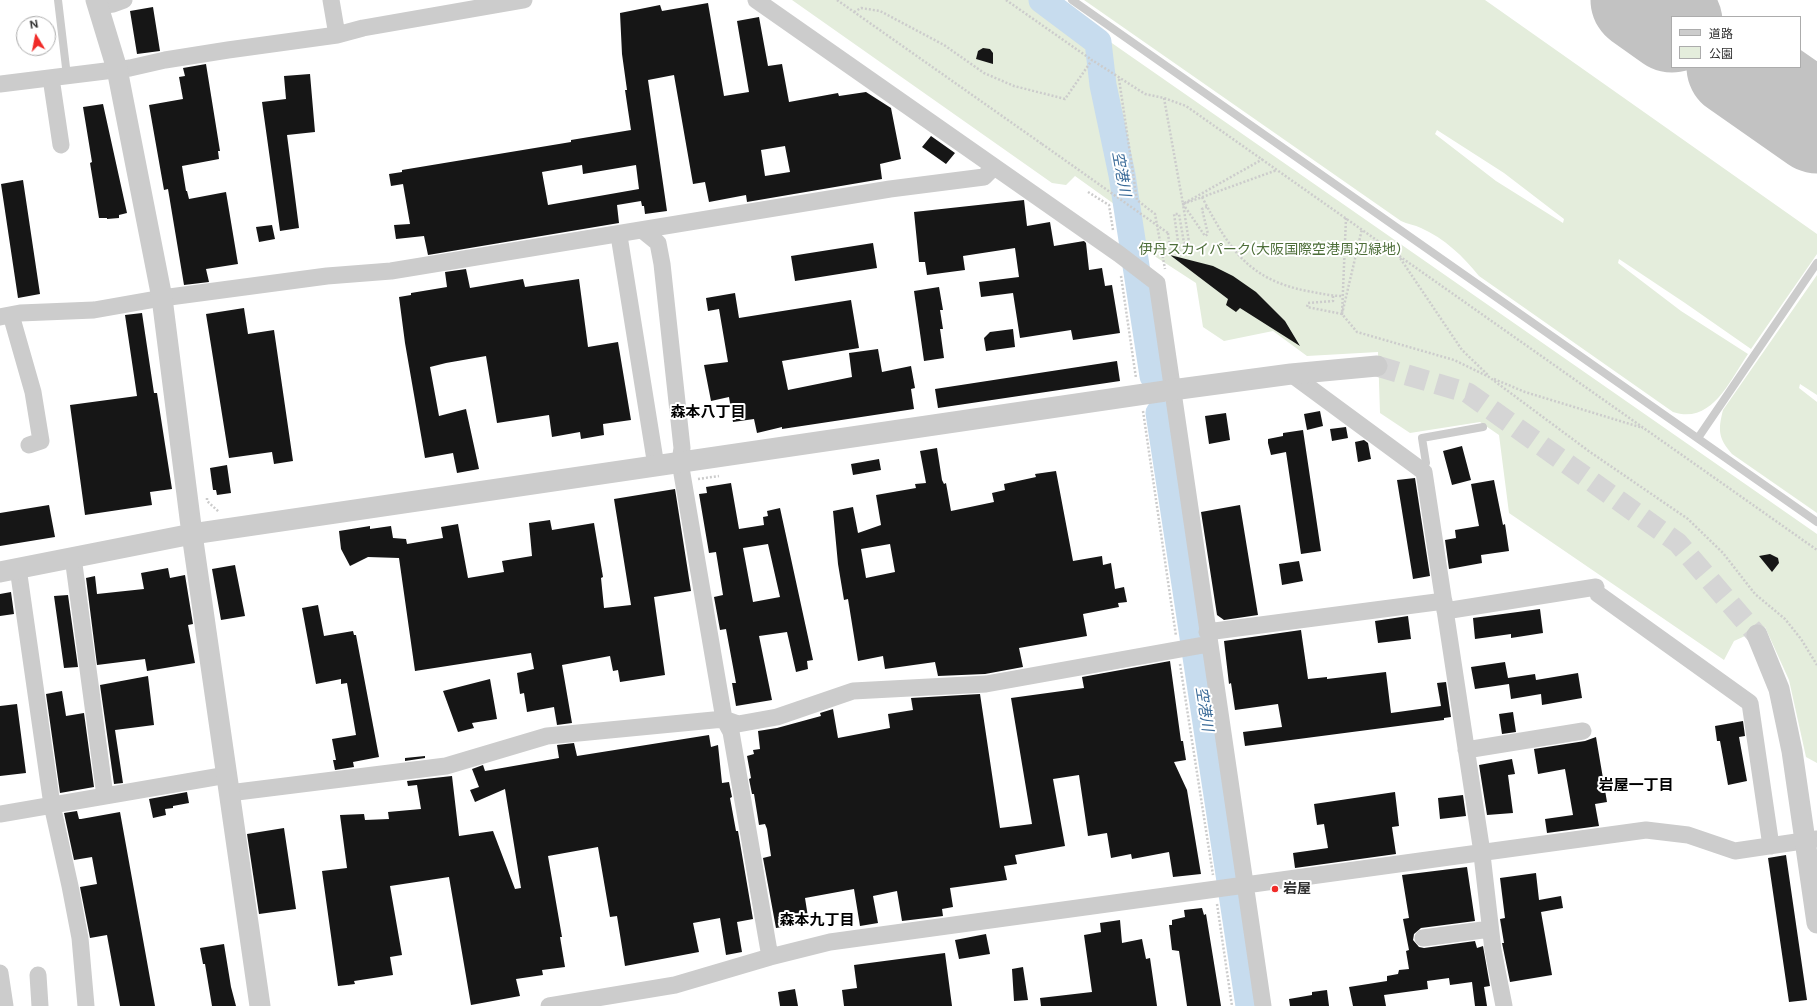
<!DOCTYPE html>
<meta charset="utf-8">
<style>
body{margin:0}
#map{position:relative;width:1817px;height:1006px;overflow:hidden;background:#fff;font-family:Figtree,"Noto Sans JP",sans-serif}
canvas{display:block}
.legend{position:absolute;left:1671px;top:16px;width:130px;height:52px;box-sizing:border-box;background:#fff;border:1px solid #acacac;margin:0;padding:5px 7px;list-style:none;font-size:12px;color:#2f2f2f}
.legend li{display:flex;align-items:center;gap:8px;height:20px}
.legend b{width:20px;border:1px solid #acacac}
.north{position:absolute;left:16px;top:16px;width:40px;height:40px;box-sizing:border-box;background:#fff;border:1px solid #acacac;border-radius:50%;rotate:350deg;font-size:11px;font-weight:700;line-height:16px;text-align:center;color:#2f2f2f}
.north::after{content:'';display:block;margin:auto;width:14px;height:18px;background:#f02b28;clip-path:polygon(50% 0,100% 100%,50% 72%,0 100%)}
</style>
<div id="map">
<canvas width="1817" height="1006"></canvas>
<ul class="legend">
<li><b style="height:5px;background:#ccc"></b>道路</li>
<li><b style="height:11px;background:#e4eddc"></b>公園</li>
</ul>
<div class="north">N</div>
</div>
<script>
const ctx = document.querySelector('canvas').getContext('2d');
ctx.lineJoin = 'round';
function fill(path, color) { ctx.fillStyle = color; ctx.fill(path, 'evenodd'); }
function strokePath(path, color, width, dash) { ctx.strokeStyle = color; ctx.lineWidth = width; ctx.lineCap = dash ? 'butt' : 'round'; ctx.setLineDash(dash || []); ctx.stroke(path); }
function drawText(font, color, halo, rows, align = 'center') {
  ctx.font = font + ' Figtree,"Noto Sans JP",sans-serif'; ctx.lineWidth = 4; ctx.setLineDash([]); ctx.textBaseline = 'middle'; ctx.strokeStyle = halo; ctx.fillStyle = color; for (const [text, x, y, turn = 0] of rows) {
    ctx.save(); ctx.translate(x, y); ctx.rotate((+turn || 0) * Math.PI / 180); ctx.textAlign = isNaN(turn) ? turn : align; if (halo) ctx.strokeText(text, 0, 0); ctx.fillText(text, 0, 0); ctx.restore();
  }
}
const green = new Path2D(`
 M792 0H1050L1817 534V763L1806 757 1789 680 1765 627 1734 641 1724 660 1509 513 1499 435 1480 422 1410 433 1380 413 1378 352 1307 356 1273 331 1224 341 1203 327 1196 283 1142 248 1120 231 1114 204 1075 176 1066 185 1052 183Z
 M1084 0H1485L1817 234V254L1751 349 1685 303 1619 259 1618 263 1681 311 1748 354C1730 380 1712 425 1673 412L1479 276C1464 257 1444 238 1421 228 1415 225 1407 224 1401 221ZM1437 130 1504 173 1564 219 1563 223 1496 181 1435 134Z
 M1817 275V395L1800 384 1799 388 1817 402V513L1732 454C1718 438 1718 430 1723 410Z`);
const river = new Path2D(`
 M1042 0 1098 42 1103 85 1122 175 1153 376
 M1159 413 1249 1006`);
const runway = new Path2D(`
 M1641 0 1672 22
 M1737 67 1817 123`);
const building = new Path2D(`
 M708 3 724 96 749 92 737 21 759 17 768 66 782 64 789 102 838 93 839 96 866 92 891 108 901 159 880 164 882 179 747 202 746 195 709 202 705 182 693 184 674 75 648 80 667 211 645 214 644 206H642L641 201 617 205 619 223 428 255 424 236 396 239 394 225 410 224 403 184 391 186 389 174 402 172V170L571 142V140L631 130 625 90H627L622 54 620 13 660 5 662 11ZM785 146 790 172 765 176 761 150ZM582 165 583 174 636 165 639 189 548 205 542 172Z
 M153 7 160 51 137 54 130 11Z
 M983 48 990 49 993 53V64L976 59 978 51Z
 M206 64 220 151H218L219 159 182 166 186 191H187L189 199 226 192 238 264 206 269 209 282 184 285 168 189 164 190 149 105 183 99 179 77 185 76 183 68Z
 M310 74 315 132 287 135 299 228 280 231 262 102 286 99 284 76Z
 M103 104 127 213 119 215V218L107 219V218H99L90 163 92 162 83 107Z
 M931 136 955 153 946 164 922 147Z
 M23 180 40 294 18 298 1 184Z
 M1024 200 1027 226 1050 222 1054 246 1084 241 1086 243 1089 270 1102 268 1105 286 1112 285 1120 333 1073 340 1071 330 1020 338 1013 293 981 297 979 282 1019 277 1015 248 963 256 965 270 927 275 925 262H919L914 212Z
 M272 225 275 239 259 242 256 227Z
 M873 243 877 268 795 281 791 256Z
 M1170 255 1213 266 1233 276 1256 292 1285 321 1300 346 1240 308 1236 312 1226 305 1228 299Z
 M466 269 470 288 523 279 525 287 579 279 588 347 618 342 631 420 603 424 604 435 581 439 580 432 552 437 549 415 497 423 486 356 446 363 430 367 439 416 466 409 479 469 457 473 453 453 425 458 405 343 399 297 411 295V293L447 287 445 272Z
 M939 287 943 310H940L943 329H940L944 358 924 361 914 291Z
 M735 293 739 318 851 300 859 348 782 361 788 390 852 377 849 353 878 349 882 372 911 366 915 388 911 389 914 409 782 429V427L757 433 754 419 733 422 729 397 711 401 704 365 728 362 719 309 708 311 706 298Z
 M244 308 248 334 274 330 293 461 274 464 272 452 229 458 206 314Z
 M142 313 154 393H157L172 489 150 492 152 505 85 515 70 405 137 396 125 315Z
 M1013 329 1015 347 986 351 984 338 990 332Z
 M1117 361 1120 381 938 408 935 389Z
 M1320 411 1323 426 1307 430 1304 414Z
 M1226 413 1230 440 1209 444 1205 416Z
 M1346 427 1348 438 1332 441 1330 429Z
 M1303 430 1321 551 1301 554 1286 452 1271 455 1268 443V439L1283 436V433Z
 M1364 440 1368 443 1371 459 1358 462 1355 442Z
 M1462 446 1471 480 1452 485 1443 451Z
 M937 448 942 480 944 484 946 483 951 511 994 502 992 493 1005 490 1004 484 1036 477 1035 474 1056 471 1073 561 1102 556 1103 565 1111 563 1115 589 1124 587 1127 602 1118 603 1119 607 1083 614 1087 636 1019 648 1023 667 985 674 938 676 935 662 885 669 883 656 858 661 848 599 844 600 838 564 833 511 853 507 858 533 881 525 876 495 916 488 915 484 926 483 920 451ZM890 544 895 572 866 578 861 549Z
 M879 459 881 470 853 475 851 464Z
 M227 465 231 493 217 495 216 490H213L210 468Z
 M1415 478 1430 576 1413 579 1397 480Z
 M1494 480 1503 525 1505 524 1509 551 1481 555 1482 563 1449 569 1445 540 1456 538 1455 530 1479 526 1471 484Z
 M731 483 739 529 764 525 763 517 768 516 767 511 780 508 813 660 807 661 808 669 796 672 787 632 759 636 772 700 736 706 732 683H736L726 629 720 630 714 597 723 595 716 552 709 553 699 494 707 493 706 487ZM768 544 780 597 753 602 743 548Z
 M675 489 691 591 654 597 665 675 620 682 618 670 613 671 610 656 562 665 572 723 557 725 554 707 527 712 524 693 520 694 517 673 534 669 531 653 415 671 399 558 368 557 350 566 341 549 339 531 370 526V529L391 526 393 538 406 539 407 544 443 538 441 527 458 524 468 578 504 572 502 561 532 556 529 523 550 520 552 530 594 523 603 577 601 578 604 608 631 605 614 499Z
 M49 505 55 537 0 546V513Z
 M1240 505 1258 615 1224 620 1217 615 1201 512Z
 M1770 554 1778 558 1779 563 1772 572 1759 556Z
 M1299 561 1303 581 1282 585 1279 564Z
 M235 565 245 616 221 620 212 569Z
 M168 568 170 578 185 575 193 624 188 625 195 663 147 671 145 659 97 665 86 578 95 576 97 594 144 589 141 573Z
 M11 592 14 614 0 616V594Z
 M68 595 78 667 64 668 54 596Z
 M318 605 324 636 353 631 354 635H356L379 757 353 762 354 767 335 770 333 760H336L332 739 356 735 347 683 341 684V679L316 684 302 608Z
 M1540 609 1543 633 1511 638V634L1475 639 1473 618Z
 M1408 616 1411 639 1378 643 1375 621Z
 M1301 630 1308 679 1327 677V679L1386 672 1391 713 1441 706 1437 683 1446 682 1451 717 1444 718V720L1245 746 1243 732 1282 727 1278 704 1235 710 1231 683 1229 684 1224 641Z
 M1170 661 1181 741H1183L1186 760 1174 762 1187 790 1201 874 1173 877 1169 852 1132 859 1131 854 1111 858 1107 833 1088 836 1079 775 1053 779 1065 846 1015 855 1017 864 1004 866 1007 880 950 888 953 907 942 909 943 916 902 921 897 891 873 896 878 923 860 926 854 889 805 898 808 917 800 918 801 924 776 928 763 858 771 856 767 829 765 824 759 825 754 794H752L749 779 751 778 747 756 754 754 753 750 760 749 758 731 777 728 821 716 820 713 833 709 838 738 890 728 888 714 913 710 911 698 980 694 1000 828 1032 824 1011 698 1084 688 1082 677Z
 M1505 662 1508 678 1535 674 1536 680 1578 673 1582 698 1542 705 1541 694 1511 699 1509 684 1475 689 1471 667Z
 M148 676 154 725 115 730 123 783 114 784 100 685Z
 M490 679 497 719 472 723 474 728 458 732 443 691Z
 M62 691 66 716 84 713 94 787 60 793 46 694Z
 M17 704 26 773 0 776V706Z
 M1513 712 1516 732 1502 734 1499 714Z
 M1743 721 1745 736 1739 737 1747 781 1728 785 1720 741H1717L1715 726Z
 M709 735 711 747 718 745 722 783 729 782 732 797 730 798 736 831H738L753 919 737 922 742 952 726 955 720 918 693 923 699 952 625 966 617 916 610 917 598 847 548 856 562 937H560L565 967 542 970 543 975 516 979 520 996 471 1005 449 877 390 886 402 955 390 957 393 975 354 981 355 984 338 986 322 871 347 868 340 815 364 814 365 820 389 819 388 812 421 809 417 785 408 786 407 781 452 776 459 836 493 831 515 889 521 888 505 789 475 802 470 790 479 787 472 769 483 765 485 771 559 758 557 745 574 743 577 756Z
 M1596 737 1607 802 1595 804 1599 826 1547 833 1545 819 1573 815 1565 769 1538 774 1534 749 1585 741Z
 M425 756V758L405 761V758Z
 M1512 759 1515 774 1508 775 1513 813 1487 815 1479 765Z
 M187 792 189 803 173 806V808L165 809 166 815 153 818 149 799Z
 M1395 792 1399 826 1392 827 1396 854 1295 868 1293 853 1328 848 1324 824 1317 825 1314 804Z
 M1463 795 1466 816 1440 819 1438 798Z
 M77 811 79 819H81L120 812 155 1006H120L107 935 90 938 80 887 97 884 92 857 74 860 64 813Z
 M284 828 296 909 259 914 247 834Z
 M1786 855 1807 1000 1789 1002 1768 858Z
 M1467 867 1475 921 1421 928 1414 934 1413 940 1419 947 1424 948 1475 941 1477 948 1483 946 1490 986 1484 987 1487 1006H1475L1472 982 1450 985 1449 978 1427 981 1428 989 1384 995 1386 1006H1353L1349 987 1387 981V976L1398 974 1399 970 1409 969 1406 951 1409 950 1403 919 1409 918 1402 875Z
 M1536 873 1539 900 1561 896 1563 908 1541 912 1552 975 1510 982 1502 943H1504L1500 919 1505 918 1500 878Z
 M1202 908 1204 915 1206 914 1221 1006H1187L1179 951 1172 950 1169 925H1172V920L1185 917 1184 910Z
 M1120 920 1122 943 1142 939 1146 959 1150 958 1157 1006H1041L1040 998 1092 992 1084 935 1101 932 1100 923Z
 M986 934 990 954 959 959 955 940Z
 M224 944 231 987 236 1006H212L205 964H203L200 948Z
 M945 953 952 1006H844L842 990 857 988 854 965Z
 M1023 967 1028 1000 1014 1001 1012 969Z
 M795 989 798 1006H780L778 992Z
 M1327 990 1329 1006H1290L1289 999 1312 995V992Z`);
const tertiaryTunnel = new Path2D(`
 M1377 366 1468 393 1678 543 1757 635`);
const path = new Path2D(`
 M837 0 1042 144
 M1006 0 1092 60
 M854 12 861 8 880 11 944 45 984 73 1014 86 1065 99 1092 60 1145 94 1164 98 1186 106 1817 550
 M1119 79 1137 200 1155 214 1165 269
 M1164 98 1183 204
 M1263 159 1183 204 1277 170
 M1088 192 1109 205 1113 230
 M1202 197C1229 248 1247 279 1307 291 1319 293 1330 296 1343 296
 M1346 218 1342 314 1362 229
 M1168 233 1170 251 1180 255 1174 214H1179L1184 243 1189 242 1183 204 1205 236 1208 234 1202 209 1207 207
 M1398 255 1462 350 1488 375
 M1121 276 1136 378
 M1333 296V301L1308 303 1307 307 1342 314 1357 332 1454 360 1489 377 1590 452 1688 519 1723 553 1755 594 1785 619 1801 639 1817 665
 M1494 379 1525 392 1643 428
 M1143 411 1176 636
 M698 479 719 476
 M207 498V501L219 512
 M1180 664 1213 875
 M1217 904 1232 1006`);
const service = new Path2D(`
 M58 0 67 76
 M1072 0 1817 522
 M1698 438 1817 263
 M1421 470 1426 463 1422 438 1483 427`);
const minor = new Path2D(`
 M331 0 337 35
 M756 0 1119 254 1157 283 1263 1006
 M98 6 113 4 124 0
 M51 78 61 145
 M0 84 130 68 165 60 228 50 337 35 363 28 524 0
 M642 230 658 243 662 264 682 448 680 462 724 719 731 732 770 957
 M620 242 656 466
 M11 315 33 392 41 441 29 445
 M0 317 20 313 94 310 162 298 327 276 391 271 890 189 984 177 994 167
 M1291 374 1424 472 1481 846 1493 950 1504 1006
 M73 557 105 796
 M18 568 52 805 70 886 80 938 86 1006
 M1598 594 1750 703 1771 846
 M1445 611 1596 587
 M1207 632 1444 601
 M1466 750 1583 731
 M229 793 446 766 547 736 724 719 738 724 777 717 853 691 986 684 1209 644
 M0 814 227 775
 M1423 938 1490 929
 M0 973 5 1006
 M38 975 40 1006
 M549 1006 675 985 770 957 830 942 1646 830 1688 835 1735 851 1817 839`);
const tertiary = new Path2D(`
 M96 0 117 69 162 298 192 534 260 1006
 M0 572 192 534 1172 390 1291 374 1377 366
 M1757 635 1779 689 1792 751 1817 923`);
const pathBridge = new Path2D(`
 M1042 144 1168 233`);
const markers = [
 [1275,889,4,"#f02b28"]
];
const parkNames = [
 ["伊丹スカイパーク(大阪国際空港周辺緑地)",1270,250]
];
const poiNames = [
 ["岩屋",1283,889]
];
const waterNames = [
 ["空港川",1121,174,80],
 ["空港川",1204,709,81]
];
const neighbourhoodNames = [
 ["森本八丁目",708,413],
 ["岩屋一丁目",1636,786],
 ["森本九丁目",817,921]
];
fill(green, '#e4eddc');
strokePath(river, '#c7dcee', 27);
strokePath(runway, '#c2c2c2', 101);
fill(building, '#161616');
strokePath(tertiaryTunnel, '#d5d5d5', 21, [21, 10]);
strokePath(path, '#ccc', 2.5, [2, 2]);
strokePath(service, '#ccc', 8);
strokePath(minor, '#ccc', 17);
strokePath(tertiary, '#ccc', 21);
strokePath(pathBridge, '#ccc', 2.5, [2, 2]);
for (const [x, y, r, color] of markers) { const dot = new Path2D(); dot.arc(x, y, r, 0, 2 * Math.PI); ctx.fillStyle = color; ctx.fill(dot); strokePath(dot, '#fff', 1.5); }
drawText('14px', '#4d6e39', '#fff', parkNames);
drawText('bold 14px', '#2f2f2f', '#fff', poiNames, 'left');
drawText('italic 15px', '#386997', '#fff', waterNames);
drawText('bold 15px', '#000', '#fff', neighbourhoodNames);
</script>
